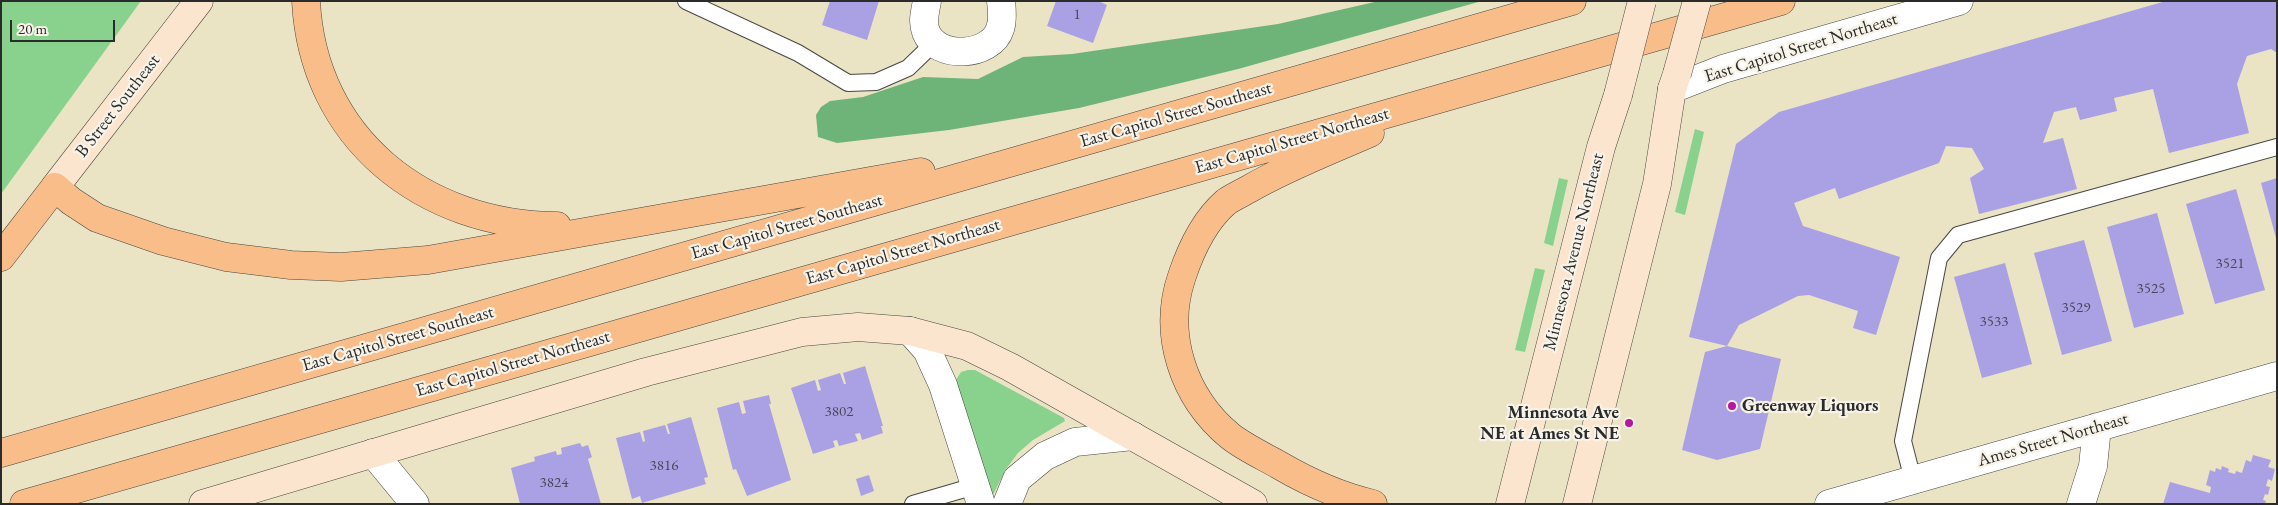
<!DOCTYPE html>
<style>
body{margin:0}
#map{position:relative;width:2278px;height:505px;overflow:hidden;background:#eae3c4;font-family:"EB Garamond",serif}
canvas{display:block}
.frame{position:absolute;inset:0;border:2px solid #2b2b2b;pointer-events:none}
.scale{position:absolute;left:10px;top:20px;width:105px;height:22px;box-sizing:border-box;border:2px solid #2b2b2b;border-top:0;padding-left:6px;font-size:15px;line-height:18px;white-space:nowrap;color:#2b2b2b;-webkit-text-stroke:4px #f7f3e8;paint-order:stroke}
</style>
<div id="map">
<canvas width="2278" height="505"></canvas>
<div class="frame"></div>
<div class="scale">20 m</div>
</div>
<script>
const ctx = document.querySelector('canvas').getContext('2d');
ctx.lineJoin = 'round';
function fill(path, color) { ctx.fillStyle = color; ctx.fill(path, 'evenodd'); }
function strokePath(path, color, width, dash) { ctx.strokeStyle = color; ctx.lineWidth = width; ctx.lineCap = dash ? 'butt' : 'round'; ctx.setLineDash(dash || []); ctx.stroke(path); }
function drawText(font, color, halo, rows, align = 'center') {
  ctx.font = font + ' "EB Garamond",serif'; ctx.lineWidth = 4.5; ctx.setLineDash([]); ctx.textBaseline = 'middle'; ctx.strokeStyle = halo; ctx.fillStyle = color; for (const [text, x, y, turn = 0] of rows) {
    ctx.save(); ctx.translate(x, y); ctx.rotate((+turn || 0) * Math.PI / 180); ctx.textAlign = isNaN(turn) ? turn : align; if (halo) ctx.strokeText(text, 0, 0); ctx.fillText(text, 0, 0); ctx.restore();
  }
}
const green = new Path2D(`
 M1 1H141L1 194Z
 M1695 129 1704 132 1685 215 1675 212Z
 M1559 178 1568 180 1553 246 1544 243Z
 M1535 268 1545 270 1525 352 1515 350Z
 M968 370H975L1064 418 1065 421 1033 440 1018 453 1006 469 991 499 956 380 961 372Z`);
const forest = new Path2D(`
 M1379 1H1482L1238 69 1079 108 949 130 837 143 818 137 816 115 821 107 830 101 863 97 923 77 978 79 1023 57 1072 54 1278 24Z`);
const building = new Path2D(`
 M830 1H879L867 40 822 25Z
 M1056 1H1098L1107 5 1093 43 1047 26Z
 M2166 1H2277V53L2271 49 2247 56 2237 84 2249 133 2169 153 2153 89 2114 98 2117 111 2080 120 2076 107 2054 112 2043 143 2063 138 2077 189 1979 214 1970 178 1984 169 1972 148 1946 146 1939 163 1839 199 1835 188 1794 203 1803 226 1900 257 1876 335 1853 328 1858 311 1809 295 1798 296 1739 325 1727 346 1689 337 1736 144 1779 112Z
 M2277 178V238H2276L2261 183Z
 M2236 189 2265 290 2215 304 2186 204Z
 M2157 213 2184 314 2134 328 2107 227Z
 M2084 240 2112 341 2062 355 2034 253Z
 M2005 263 2032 364 1982 378 1954 277Z
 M1727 346 1781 359 1760 449 1717 460 1682 450 1705 352Z
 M865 366 883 426H881L883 433 862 440 860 433 855 434 858 441 839 446 837 440 833 441 835 447 813 454 791 388 815 380 818 391 821 390 818 380 840 373 844 384H846L843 373Z
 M769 395 771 404H769L791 480 747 496 736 469 733 470 717 408 739 402 742 414 746 413 743 401Z
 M691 417 708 477 704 478 706 484 642 503 640 496 632 499 616 438 640 432 643 442 645 441 643 431 665 425 668 434H670L667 424Z
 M580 443 582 447 588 445 592 457 588 459 601 504H520L511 468 535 461 534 457 556 451 557 455 562 454 561 448Z
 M2253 455 2271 460 2268 467 2275 469 2272 481 2268 479 2266 486 2270 487 2268 495 2265 494 2263 500 2266 501 2265 504H2163L2170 482 2210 493 2211 487 2206 485 2210 470 2215 472 2216 468 2221 470 2222 466 2229 469 2228 472 2235 474 2236 471 2242 473 2246 460 2251 462Z
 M869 475 874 491 861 496 856 479Z`);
const lane = new Path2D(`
 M686 1 798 53 848 83 876 82 908 68 934 43
 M1913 480 1903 441 1939 258 1958 235 2277 147
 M913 504 975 486`);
const street = new Path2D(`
 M927 1C925 12 922 22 926 32 937 60 991 57 1000 29 1003 21 1002 10 1001 1
 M1672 89 1723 69 1959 1
 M910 331 927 350 943 385 981 504
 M373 453 415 504
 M1007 504 1017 479 1045 456 1075 442 1133 436
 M1829 504 2277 376
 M2081 504 2093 466 2097 427`);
const secondary = new Path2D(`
 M55 187 199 1
 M203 504 646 372 802 332 858 327 910 331 967 346 1010 367 1253 504
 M1510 504 1601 147 1618 95
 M1577 504 1657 184 1672 89 1677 74`);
const primary = new Path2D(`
 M306 1C313 139 424 225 557 226
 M1370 133C1329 151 1287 167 1249 189 1242 193 1233 197 1226 202 1204 221 1191 249 1182 276 1162 334 1183 397 1230 436 1244 447 1263 456 1279 465 1308 482 1339 496 1373 504
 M1 257 55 187 71 201 97 218 163 241 226 257 291 265 341 267 428 260 921 172
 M1 453 1572 1
 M24 504 1781 1`);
const secondaryBridge = new Path2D(`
 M1677 74 1697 1
 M1618 95 1642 1`);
const markers = [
 [1732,406,5,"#b5179e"],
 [1629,423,5,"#b5179e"]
];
const numberNames = [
 ["1",1077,15],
 ["3521",2230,264],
 ["3525",2151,289],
 ["3529",2076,308],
 ["3533",1994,322],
 ["3802",839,412],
 ["3816",664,466],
 ["3824",554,483]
];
const streetNames = [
 ["East Capitol Street Northeast",1801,48,-17],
 ["B Street Southeast",118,106,-52],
 ["East Capitol Street Southeast",1176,115,-16],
 ["East Capitol Street Northeast",1292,141,-16],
 ["East Capitol Street Southeast",787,227,-16],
 ["East Capitol Street Northeast",903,252,-16],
 ["Minnesota Avenue Northeast",1574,252,-76],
 ["East Capitol Street Southeast",398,339,-16],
 ["East Capitol Street Northeast",513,364,-16],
 ["Ames Street Northeast",2053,440,-16]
];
const poiNames = [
 ["Greenway Liquors",1742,406],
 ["Minnesota Ave",1619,413,"right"],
 ["NE at Ames St NE",1619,434,"right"]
];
fill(green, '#89d28e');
fill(forest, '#6eb479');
fill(building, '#aaa1e4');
strokePath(lane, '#484742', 18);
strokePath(street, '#484742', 29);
strokePath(secondary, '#484742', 29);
strokePath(primary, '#484742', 29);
strokePath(lane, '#fff', 16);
strokePath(street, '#fff', 28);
strokePath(secondary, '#fce5cf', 28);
strokePath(primary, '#f8bd88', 28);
strokePath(secondaryBridge, '#484742', 29, []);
strokePath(secondaryBridge, '#fce5cf', 28);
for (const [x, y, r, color] of markers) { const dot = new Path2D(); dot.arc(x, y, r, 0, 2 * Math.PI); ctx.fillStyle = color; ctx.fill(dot); strokePath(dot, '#f7f3e8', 2); }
drawText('15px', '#4b4859', null, numberNames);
drawText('18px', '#2b2b2b', '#f7f3e8', streetNames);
drawText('bold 18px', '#2b2b2b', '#f7f3e8', poiNames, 'left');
</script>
